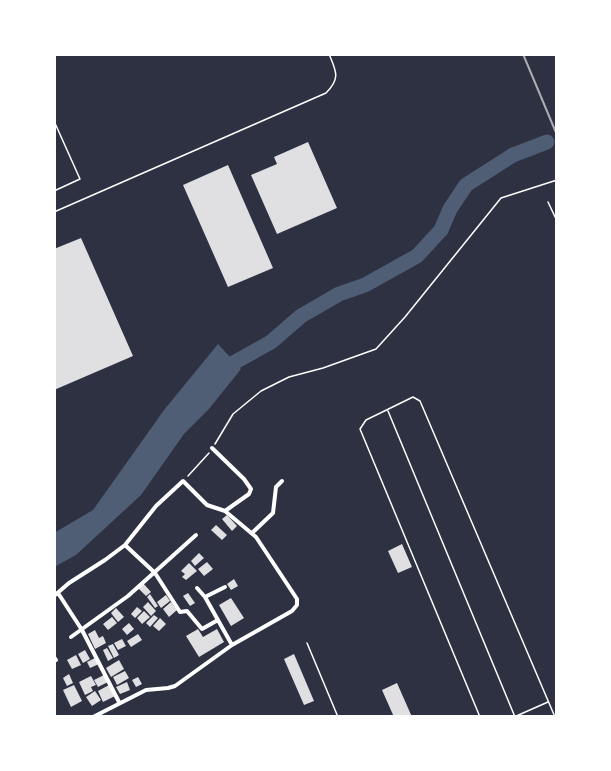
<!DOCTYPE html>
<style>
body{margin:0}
#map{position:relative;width:611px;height:771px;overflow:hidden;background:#2d3142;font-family:Figtree,sans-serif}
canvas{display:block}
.frame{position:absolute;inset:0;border:56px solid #fff;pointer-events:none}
</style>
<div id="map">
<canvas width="611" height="771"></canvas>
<div class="frame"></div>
</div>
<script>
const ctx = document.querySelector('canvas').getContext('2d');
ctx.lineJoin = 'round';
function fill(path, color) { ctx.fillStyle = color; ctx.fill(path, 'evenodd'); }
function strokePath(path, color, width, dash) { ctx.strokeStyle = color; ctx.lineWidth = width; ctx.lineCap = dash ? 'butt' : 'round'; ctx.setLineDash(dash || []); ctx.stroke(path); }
const water = new Path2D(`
 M218 344 241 369 209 409 184 434 141 495 76 555 54 567V533L93 510 164 410Z`);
const river = new Path2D(`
 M219 371 271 342 301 316 339 294 365 285 417 256 441 230 450 209 466 185 513 155 547 142`);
const building = new Path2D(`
 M308 142 337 208 277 234 251 175 277 164 274 157Z
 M228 165 273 268 228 287 183 185Z
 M81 238 133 356 54 390V249Z
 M227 515 237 526 232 531 222 519Z
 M216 525 227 535 222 540 211 530Z
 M402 544 412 567 398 573 388 551Z
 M199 553 204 558 195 566 191 561Z
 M207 562 213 569 204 576 198 569Z
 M189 563 197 571 186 580 182 577 185 574 181 571Z
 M234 579 238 586 231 590 227 584Z
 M143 583 151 592 146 596 138 588Z
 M188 593 195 603 190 606 183 596Z
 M150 594 158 606 155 608 147 597Z
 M166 595 170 601 161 608 157 602Z
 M231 598 244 618 231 626 219 605Z
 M148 602 156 611 151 616 143 607Z
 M171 602 177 610 169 617 163 609Z
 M137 607 142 611 135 618 131 614Z
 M116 608 124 617 118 622 111 613Z
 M144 611 150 617 142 624 137 618Z
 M154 615 158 618 150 627 146 623Z
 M112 617 117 623 108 630 103 624Z
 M160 618 166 624 159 631 153 626Z
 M129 623 134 629 127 635 122 629Z
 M198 629 203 637 217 629 224 642 199 657 186 636Z
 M95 630 99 638 103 636 106 643 95 649 88 634Z
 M138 634 142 640 131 647 127 641Z
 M122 639 126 646 118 650 114 643Z
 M113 644 119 655 114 658 108 646Z
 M107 648 113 658 108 661 103 650Z
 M85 650 90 659 83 663 78 654Z
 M294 654 314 701 304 705 284 659Z
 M76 655 81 665 72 669 67 660Z
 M95 658 99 664 90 668 87 662Z
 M119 660 124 669 111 677 106 668Z
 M125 671 129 678 117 685 113 677Z
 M69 674 73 683 67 686 63 678Z
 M104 675 108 682 98 687 94 680Z
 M91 676 96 685 91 687 93 691 85 695 79 682Z
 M138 677 142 684 136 687 132 680Z
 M127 682 130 690 120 694 116 687Z
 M397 683 412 717H394L382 690Z
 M74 685 82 701 71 707 63 690Z
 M109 685 115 696 103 702 98 691Z
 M95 691 101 700 92 706 86 697Z`);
const path = new Path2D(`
 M215 444 233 414 261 391 289 377 323 368 376 349 405 317 501 198 557 180
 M188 476 209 453`);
const service = new Path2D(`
 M54 121 80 179 54 191
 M548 202 557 221
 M54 212 326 93C341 78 336 71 329 54
 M388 411 515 717
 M307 643 338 717
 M480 717 360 429 366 420 413 397 420 401 555 717
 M514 717 548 702`);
const minor = new Path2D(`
 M212 448 244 479 251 489 249 494 225 511
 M252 533 273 513 276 487 282 481
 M125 545 155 573 180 612 187 611 202 629 218 620
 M197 588 205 597 232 645
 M58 593 82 630 119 702
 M54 596 69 583 105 560 125 545 156 506 183 481 207 505 225 511 256 537 297 599V605L292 611 232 645 175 686 168 688 146 690 93 717
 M205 597 225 587
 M71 637 128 596 196 535
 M54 657 56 660`);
const rail = new Path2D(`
 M523 54 557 135`);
fill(water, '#4f5d75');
strokePath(river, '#4f5d75', 15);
fill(building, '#e0e0e3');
strokePath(path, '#fff', 1.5);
strokePath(service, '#fff', 1.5);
strokePath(minor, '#fff', 4);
strokePath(rail, '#abadb3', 2);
</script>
